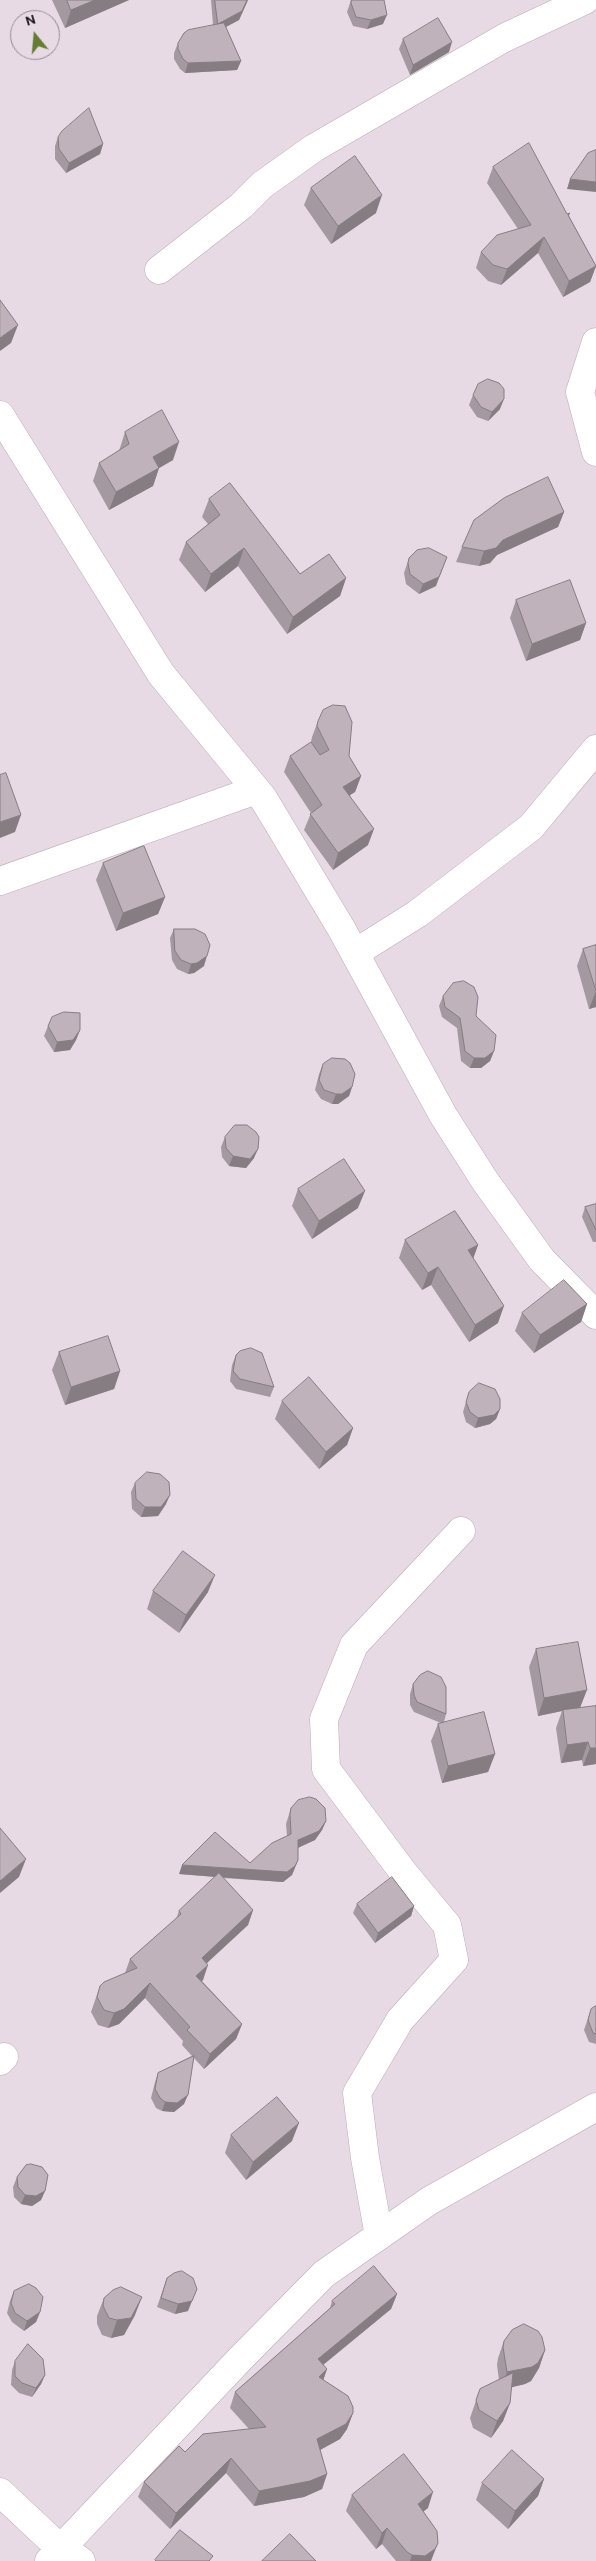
<!DOCTYPE html>
<style>
body{margin:0}
#map{position:relative;width:596px;height:2561px;overflow:hidden;background:#e8dae4;font-family:Overpass,sans-serif}
canvas{display:block}
.north{position:absolute;left:10px;top:10px;width:50px;height:50px;box-sizing:border-box;background:#e8dae4;border:1px solid #958b92;border-radius:50%;rotate:343deg;font-size:14px;font-weight:700;line-height:20px;text-align:center;color:#191518}
.north::after{content:'';display:block;margin:auto;width:18px;height:22px;background:#637e32;clip-path:polygon(50% 0,100% 100%,50% 72%,0 100%)}
</style>
<div id="map">
<canvas width="596" height="2561"></canvas>
<div class="north">N</div>
</div>
<script>
const ctx = document.querySelector('canvas').getContext('2d');
ctx.lineJoin = 'round';
function strokePath(path, color, width, dash) { ctx.strokeStyle = color; ctx.lineWidth = width; ctx.lineCap = dash ? 'butt' : 'round'; ctx.setLineDash(dash || []); ctx.stroke(path); }
function fill(path, color) { ctx.fillStyle = color; ctx.fill(path, 'evenodd'); }
const minor = new Path2D(`
 M159 270 241 206 262 185 314 148 504 38 585 0
 M596 342 580 392 596 452
 M0 415 161 674 263 798 341 928 443 1115 485 1181 542 1260 596 1315
 M0 881 256 790
 M355 953 417 914 531 827 596 749
 M0 2061 4 2057
 M379 2236 365 2158 357 2093 400 2020 454 1960 447 1925 403 1872 326 1769 324 1719 354 1645 461 1531
 M0 2492 49 2538 81 2561
 M49 2561 240 2359 324 2274 429 2201 596 2107`);
const wall = new Path2D(`
 M52 0H129L65 28Z
 M211 0H248L239 20 226 27 241 61 237 70 185 73 180 69 174 59V53L178 43 213 25Z
 M351 0H384L383 24 367 29 353 26 347 12Z
 M403 39 449 52 410 75 399 49Z
 M58 137 103 144 100 154 66 173 55 159V146Z
 M493 167 567 214 570 213 569 216 596 266 590 282 563 297 538 253 501 285 488 281 476 268 481 252 518 229 487 183Z
 M311 188 376 213 331 244 304 205Z
 M473 395 500 409 488 421 477 417 469 405Z
 M125 432 173 460 159 468 153 486 109 510 93 481 99 463 119 451Z
 M209 499 300 574 346 578 340 596 287 634 238 566 205 592 179 560 186 542 208 524 202 517Z
 M564 512 558 527 497 555 490 563 479 566 456 562 462 547Z
 M409 558 436 586 419 594 406 584 404 573Z
 M516 600 586 623 580 640 526 661 510 618Z
 M318 721 349 756 361 776 355 792 350 795 368 845 333 870 304 830 311 813 284 772 290 756 313 745 311 742 312 737Z
 M103 863 165 897 158 914 116 931 96 880Z
 M174 929 204 966 194 973 188 974 177 969 172 960 170 938Z
 M596 945V1007L589 1009 577 966 583 949Z
 M443 996 476 1016 494 1051 490 1061 481 1068H470L461 1061 457 1028 442 1017 439 1006Z
 M48 1026 80 1030 76 1040 70 1050 54 1052 44 1036Z
 M323 1064 352 1087 349 1096 338 1104H332L321 1099 315 1090 319 1074Z
 M225 1137 254 1158 246 1168 229 1166 222 1157 221 1147Z
 M298 1189 358 1208 312 1239 292 1206Z
 M596 1204V1242H593L582 1217 585 1207Z
 M405 1240 478 1245 473 1258 498 1323 469 1342 431 1285 422 1290 399 1258Z
 M587 1304 581 1322 534 1353 515 1331 522 1313Z
 M59 1352 120 1371 114 1389 65 1405 52 1370Z
 M236 1355 274 1387 270 1397 236 1389 230 1381 232 1365Z
 M469 1392 500 1409 496 1419 490 1424 475 1428 466 1422 463 1412Z
 M282 1401 353 1428 347 1445 319 1469 275 1419Z
 M135 1483 166 1504 158 1516 141 1517 132 1509 131 1492Z
 M153 1591 208 1592 179 1633 147 1609Z
 M536 1649 580 1708 596 1706V1764L583 1766 582 1760 561 1763 556 1728 562 1711 538 1716 529 1667Z
 M413 1684 446 1714 444 1722 495 1754 488 1772 442 1783 431 1741 438 1724 441 1723 414 1712 410 1705V1694Z
 M291 1808 326 1821 322 1830 315 1840 298 1848V1860L292 1875 283 1882 223 1878 253 1910 248 1925 207 1963 203 1980 202 1981 242 2024 236 2039 204 2069 194 2058 184 2104 174 2112 162 2111 156 2108 151 2098 155 2082 158 2073 192 2056 182 2045 183 2041 145 1998 119 2024 108 2028 98 2025 91 2012 100 1986 125 1973 130 1959 176 1919 179 1911 215 1877 179 1874 250 1863 287 1836 286 1824Z
 M357 1904 414 1906 411 1916 375 1943 353 1913Z
 M596 2006V2044L589 2042 584 2030 591 2009Z
 M231 2135 292 2141 246 2180 225 2153Z
 M17 2177 45 2191 41 2200 32 2206 21 2204 14 2197 13 2187Z
 M167 2278 188 2311 175 2314 157 2307Z
 M14 2291 40 2312 36 2322 24 2331 12 2322 7 2313 10 2301Z
 M397 2294 391 2309 323 2365 327 2369 323 2380 353 2413 347 2429 340 2439 320 2450 327 2474 322 2489 304 2497 254 2506 226 2473 170 2529 138 2497 144 2482 185 2452 249 2429 230 2408 235 2392 330 2308 332 2301Z
 M104 2298 135 2315 124 2335 111 2338 102 2335 97 2324V2316Z
 M504 2341 545 2350 539 2368 531 2381 525 2384 511 2387 510 2403 503 2421 491 2438 473 2428 470 2418 480 2389 499 2380 497 2365 498 2358Z
 M15 2361 45 2375 41 2384 32 2397 19 2393 11 2385 12 2370Z
 M544 2479 538 2496 508 2529 476 2500 482 2483Z
 M352 2495 428 2508 423 2512 431 2561H396L382 2544 376 2549 346 2511Z`);
const shadedWall = new Path2D(`
 M95 0H129L65 28 71 10Z
 M248 0 239 20 214 33 218 24Z
 M387 15 383 24 367 29 371 20Z
 M452 42 449 52 410 75 413 65Z
 M241 61 237 70 185 73 188 63Z
 M103 144 100 154 66 173 69 163Z
 M570 179 596 182V192L567 189Z
 M382 195 376 213 331 244 338 226Z
 M544 237 538 253 501 285 507 269Z
 M596 266 590 282 563 297 569 281Z
 M18 325 11 343 0 351V338Z
 M504 399 500 409 488 421 492 412Z
 M179 442 173 460 147 475 153 457Z
 M159 468 153 486 109 510 116 492Z
 M564 512 558 527 497 555 490 563 479 566 484 551 503 540Z
 M244 548 238 566 205 592 211 574Z
 M447 557 436 586 419 594 423 584Z
 M346 578 340 596 287 634 293 617Z
 M586 623 580 640 526 661 532 644Z
 M361 776 355 792 337 803 343 787Z
 M21 815 15 832 0 838V822Z
 M374 829 368 845 333 870 338 853Z
 M165 897 158 914 116 931 123 913Z
 M207 956 204 966 194 973 188 974 191 964Z
 M596 991V1007L589 1009Z
 M80 1030 76 1040 70 1050 54 1052 57 1042Z
 M494 1051 490 1061 481 1068H470L474 1058Z
 M352 1087 349 1096 338 1104H332L336 1094Z
 M258 1149 254 1158 246 1168 229 1166 233 1156Z
 M365 1191 358 1208 312 1239 319 1221Z
 M478 1245 472 1262 468 1250Z
 M438 1267 431 1285 422 1290 428 1273Z
 M587 1304 581 1322 534 1353 540 1335Z
 M504 1306 498 1323 469 1342 475 1325Z
 M120 1371 114 1389 65 1405 71 1387Z
 M500 1409 496 1419 490 1424 475 1428 478 1418Z
 M353 1428 347 1445 319 1469 326 1452Z
 M170 1495 166 1504 158 1516 141 1517 145 1507Z
 M215 1575 208 1592 179 1633 186 1615Z
 M587 1690 580 1708 563 1710 562 1711 538 1716 544 1698Z
 M588 1742 582 1760 561 1763 567 1745Z
 M590 1748H596V1764L583 1766Z
 M495 1754 488 1772 442 1783 448 1766Z
 M326 1821 322 1830 315 1840 295 1849 298 1840Z
 M26 1859 19 1877 0 1893V1881Z
 M298 1860 292 1875 283 1882 179 1874 182 1865 287 1872Z
 M414 1906 411 1916 375 1943 378 1933Z
 M253 1910 248 1925 196 1973 202 1958Z
 M208 1965 203 1980 190 1991 196 1976Z
 M150 1983 145 1998 119 2024 108 2028 114 2013Z
 M242 2024 236 2039 204 2069 210 2054Z
 M188 2095 184 2104 174 2112 162 2111 165 2102Z
 M299 2123 292 2141 246 2180 253 2162Z
 M45 2191 41 2200 32 2206 21 2204 25 2195Z
 M197 2289 188 2311 175 2314 178 2304Z
 M397 2294 391 2309 312 2374 318 2359Z
 M142 2297 135 2315 124 2335 111 2338 117 2320Z
 M40 2312 36 2322 24 2331 27 2321Z
 M545 2350 539 2368 531 2381 525 2384 501 2390 507 2372Z
 M327 2369 322 2384 319 2377Z
 M45 2375 41 2384 32 2397 36 2388Z
 M510 2403 503 2421 491 2438 497 2421Z
 M353 2413 347 2429 340 2439 311 2455 317 2439Z
 M231 2458 226 2473 170 2529 176 2513Z
 M327 2474 322 2489 304 2497 254 2506 259 2491Z
 M544 2479 538 2496 508 2529 515 2511Z
 M433 2492 428 2508 412 2520 418 2504Z
 M387 2528 382 2544 376 2549 382 2533Z
 M438 2543 431 2561H410L412 2555Z`);
const building = new Path2D(`
 M67 0H95L71 10Z
 M215 0H247L242 11 218 24Z
 M352 0H384L387 15 371 20 356 17 351 3Z
 M438 18 452 42 413 65 403 39Z
 M224 23 241 61 188 63 183 59 178 49V43L184 33 188 30Z
 M89 108 103 144 69 163 59 149 58 137 62 131Z
 M529 143 567 214 570 213 568 215 596 266 569 281 544 237 507 269 493 265 481 252 497 235 531 225 493 167Z
 M596 150V182L570 179 588 153Z
 M355 156 382 195 338 226 311 188Z
 M0 300 18 325 0 338Z
 M488 379 499 383 504 389V399L492 412 481 407 473 395 478 384Z
 M162 410 179 442 153 457 159 468 116 492 99 463 129 444 125 432Z
 M548 477 564 512 503 540 496 548 484 551 462 547 474 520 504 498Z
 M230 483 300 574 329 554 346 578 293 617 244 548 211 574 186 542 220 515 209 499Z
 M429 548 447 557 439 577 423 584 410 574 408 563 409 558 417 550Z
 M570 580 586 623 532 644 516 600Z
 M333 705 345 706 352 722 349 756 361 776 343 787 374 829 338 853 310 814 322 805 290 756 311 742 320 755 329 750 317 726 318 721 323 710Z
 M6 773 21 815 0 822V775Z
 M144 846 165 897 123 913 103 863Z
 M174 929H195L205 934 210 945 207 956 197 963 191 964 181 960 175 951Z
 M596 945V991L583 949Z
 M464 981 474 987 478 997 476 1016 496 1035 494 1051 485 1058H474L465 1051 460 1018 445 1007 443 996 453 983Z
 M64 1012 80 1013V1030L73 1040 57 1042 48 1026 52 1017Z
 M332 1058 345 1059 350 1063 355 1074 352 1087 342 1094H336L324 1090 319 1080 323 1064Z
 M235 1125H247L256 1132 259 1137 258 1149 250 1159 233 1156 226 1148 225 1137Z
 M344 1159 365 1191 319 1221 298 1189Z
 M596 1204V1230L585 1207Z
 M455 1211 478 1245 468 1250 504 1306 475 1325 438 1267 428 1273 405 1240Z
 M564 1280 587 1304 540 1335 522 1313Z
 M108 1336 120 1371 71 1387 59 1352Z
 M251 1348 262 1353 274 1387 240 1379 233 1371 236 1355 240 1351Z
 M309 1377 353 1428 326 1452 282 1401Z
 M479 1383 495 1389 500 1399V1409L494 1415 478 1418 470 1412 466 1402 469 1392Z
 M147 1472 160 1474 169 1482 170 1495 161 1507H145L136 1499 135 1483Z
 M183 1551 215 1575 186 1615 153 1591Z
 M578 1642 587 1690 544 1698 536 1649Z
 M428 1671 441 1677 446 1687V1714L417 1702 414 1695 413 1684 420 1675Z
 M596 1706V1748H590L588 1742 567 1745 563 1710Z
 M484 1712 495 1754 448 1766 438 1724Z
 M310 1797 316 1799 325 1808 326 1821 319 1831 298 1840V1860L295 1866 287 1872 182 1865 215 1832 250 1863 272 1843 291 1834 290 1814 291 1808 298 1800Z
 M0 1828 26 1859 0 1881Z
 M219 1873 253 1910 202 1958 208 1965 196 1976 242 2024 210 2054 187 2030 190 2027 150 1983 124 2009 114 2013 104 2010 97 1997 100 1986 104 1982 137 1968 130 1959 181 1914 179 1911Z
 M392 1877 414 1906 378 1933 357 1904Z
 M596 2006V2034L593 2033 588 2020 591 2009Z
 M194 2056 188 2095 177 2103 165 2102 160 2098 155 2089 158 2073Z
 M277 2097 299 2123 253 2162 231 2135Z
 M31 2164 42 2167 48 2175 45 2191 36 2196 25 2195 18 2187 17 2177 26 2165Z
 M374 2266 397 2294 318 2359 327 2369 319 2377 348 2396 353 2407V2413L346 2424 317 2439 327 2474 310 2481 259 2491 231 2458 176 2513 144 2482 179 2446 185 2452 203 2434 266 2427 235 2392 335 2304 332 2301Z
 M182 2271 193 2278 197 2289 192 2301 178 2304 161 2298 167 2278 174 2273Z
 M29 2284 36 2288 43 2297 40 2312 27 2321 15 2313 11 2303 14 2291Z
 M121 2287 142 2297 131 2318 117 2320 109 2318 103 2306 104 2298 113 2290Z
 M524 2324 538 2331 542 2337 545 2350 538 2363 532 2367 507 2372 503 2347 504 2341 512 2330Z
 M28 2344 43 2359 45 2375 36 2388 22 2383 15 2376V2361Z
 M513 2373 510 2403 497 2421 479 2410 476 2400 480 2389Z
 M512 2450 544 2479 515 2511 482 2483Z
 M404 2454 433 2492 418 2504 437 2531 438 2543 435 2549 425 2556 412 2555 407 2552 387 2528 382 2533 352 2495Z
 M180 2530 213 2556 209 2561H156L155 2560Z
 M290 2534 316 2561H262Z`);
strokePath(minor, '#bbadb7', 29);
strokePath(minor, '#fff', 28);
fill(wall, '#a499a1');
fill(shadedWall, '#867d83');
fill(building, '#bfb2bb');
strokePath(building, '#867d83', 1);
</script>
